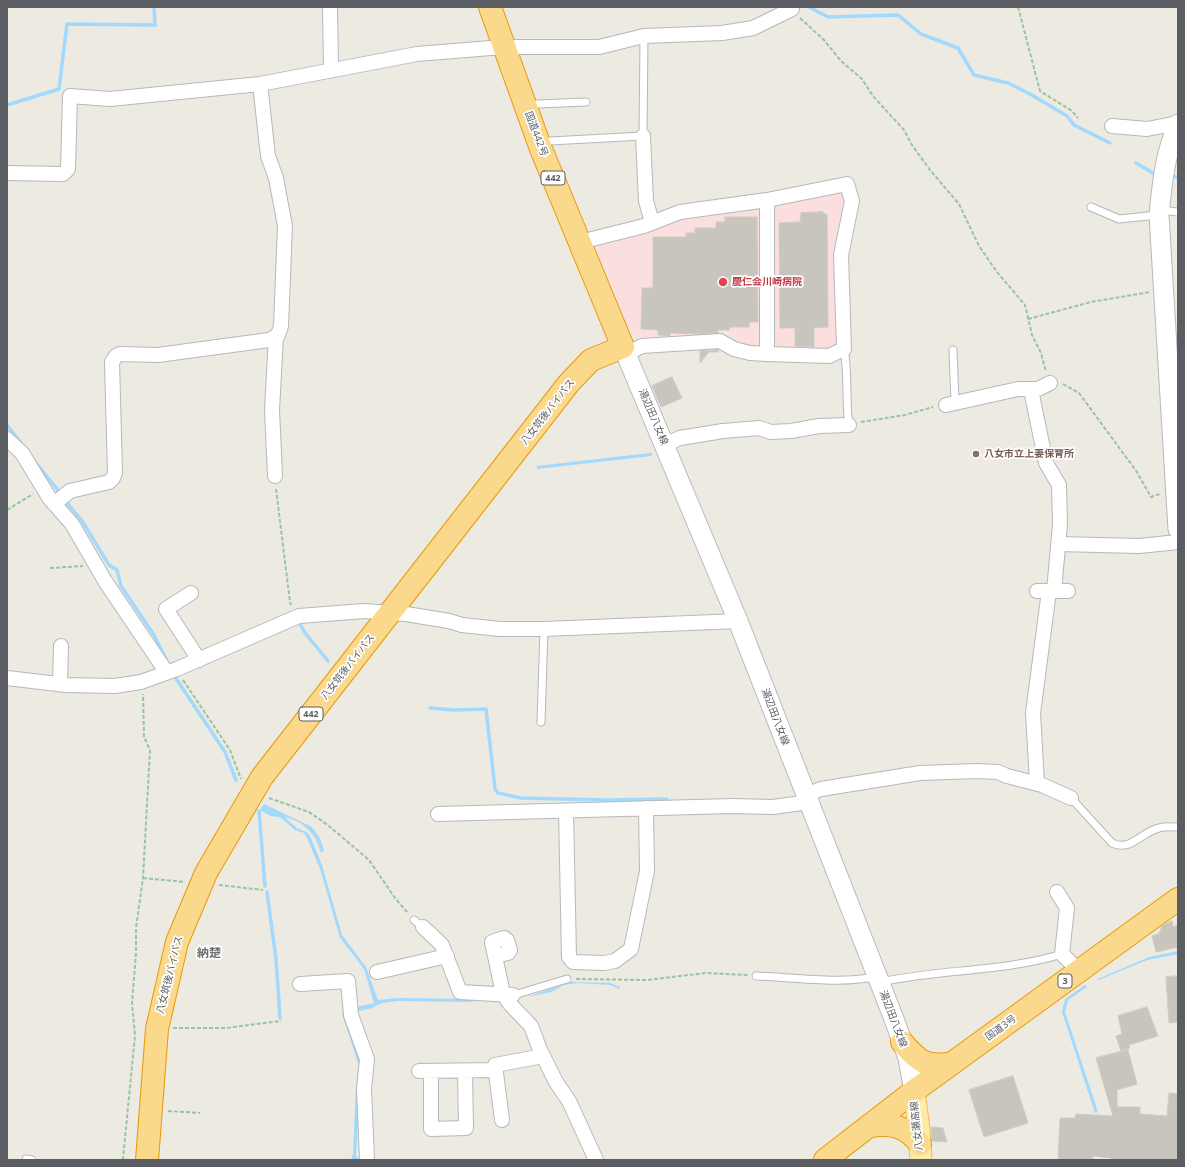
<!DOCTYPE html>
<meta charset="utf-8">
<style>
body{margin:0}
#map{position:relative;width:1185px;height:1167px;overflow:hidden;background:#edeae2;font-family:"Open Sans",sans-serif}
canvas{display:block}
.frame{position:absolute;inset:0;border:8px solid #5a5e62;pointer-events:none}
</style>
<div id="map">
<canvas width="1185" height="1167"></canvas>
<div class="frame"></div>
</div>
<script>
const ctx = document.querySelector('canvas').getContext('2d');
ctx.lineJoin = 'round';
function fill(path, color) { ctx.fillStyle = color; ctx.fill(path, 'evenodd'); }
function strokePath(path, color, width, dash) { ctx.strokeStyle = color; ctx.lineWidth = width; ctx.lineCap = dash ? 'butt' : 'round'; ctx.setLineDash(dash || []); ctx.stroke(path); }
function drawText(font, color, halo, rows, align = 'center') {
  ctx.font = font + ' "Open Sans","Noto Sans JP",sans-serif'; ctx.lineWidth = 3.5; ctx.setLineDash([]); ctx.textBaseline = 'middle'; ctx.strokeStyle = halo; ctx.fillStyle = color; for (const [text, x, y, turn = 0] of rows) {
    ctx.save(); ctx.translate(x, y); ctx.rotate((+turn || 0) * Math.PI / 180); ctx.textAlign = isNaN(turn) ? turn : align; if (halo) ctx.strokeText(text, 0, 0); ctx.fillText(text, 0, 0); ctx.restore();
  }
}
const medical = new Path2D(`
 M843 190 846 197 841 334 833 348 828 350 753 347 737 341 727 332 641 338 631 334 594 244 677 218Z`);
const water = new Path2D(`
 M650 453H652V456L537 469V466Z
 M264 804 312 827 320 838 324 851 321 853C316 834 304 821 284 817L297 828 306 832 310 836 322 865 342 935 366 967 378 1000 397 998 472 999V1002L397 1001 382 1003 372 1008 346 1014 362 1062 356 1155 354 1160H351L353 1154 356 1086 359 1066 342 1014 345 1010 374 1003 364 969 340 938 320 869 307 838 304 833 295 830 280 817 270 816 260 810Z
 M1178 951V954L1147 960 1099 980 1098 979 1149 957Z
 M571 982 610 983 620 987V989L610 985 577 983 564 985 551 992 527 997Z
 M1085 985 1087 987 1068 1000 1065 1012 1098 1112 1095 1113 1062 1012 1065 999Z`);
const stream = new Path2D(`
 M809 7 828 17 898 15 921 34 958 48 974 75 1008 83 1030 94 1067 116 1074 125 1110 143
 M7 105 59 89 67 24 155 25 154 7
 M1136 163 1158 176
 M1170 176 1178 177
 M7 425 21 443
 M32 458 61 494
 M64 499 82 521 109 565 117 570 121 586 154 635 166 659
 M300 624 305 633 328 661
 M173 674 225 752 236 780
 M430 708 454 710 486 709 495 789 498 793 521 798 608 800 667 799
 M259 811 265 886
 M267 892 276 959 280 1018
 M354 1156 358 1160`);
const building = new Path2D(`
 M823 212V214H827L828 327 814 328V347L795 346V328H780L779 223 800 222 801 213Z
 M725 217H757L758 322H749V327H730L729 330H718V333L700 334 670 333V336L658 335V330L641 329 642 288H653V237H686V233H695V228H716V222H725Z
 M718 350V352H709L700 363V351Z
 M672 377 682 398 661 407 652 386Z
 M1172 921 1173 927 1178 925V947L1156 952 1152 936 1159 934 1162 926Z
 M1178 976V1022L1169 1023 1166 977Z
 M1147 1007 1158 1036 1129 1045 1130 1048 1121 1051 1116 1036 1122 1034 1118 1016Z
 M1128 1050 1137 1084 1117 1090V1107H1140V1114L1167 1116 1169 1093 1178 1094V1160H1110L1111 1158 1093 1156 1092 1160H1058L1060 1118H1075L1076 1114 1113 1116 1096 1058Z
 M1013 1076 1028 1123 984 1137 969 1090Z
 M932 1127 943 1128 947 1142 932 1141Z`);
const path = new Path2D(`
 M1018 7 1040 91 1072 111 1078 118
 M800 18 824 40 841 61 862 79 873 96 904 130 912 145 930 170 959 204 979 246 997 272 1025 305 1032 335 1041 353 1046 372
 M1028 319 1091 302 1150 292
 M1063 384 1079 393 1137 472 1151 497 1160 494
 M861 422 905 415 933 407
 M276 489 290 602 291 605
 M7 510 33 494
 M50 568 83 566
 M183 680 230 750 241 779
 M269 798 309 812 329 826 369 860 395 898 408 913
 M143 878 185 882
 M219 885 263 890
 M576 979 648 980 705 973 748 975
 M173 1028H226L281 1021
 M168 1111 200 1113
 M130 1160 123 1159 135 1035 132 1003 136 953V928L143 878 150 750 144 737 143 694`);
const lane = new Path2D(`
 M529 107 537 104 586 102
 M550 141 643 136 644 36
 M1091 207 1119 219 1158 215
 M1160 210 1178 212
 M844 349C849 374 845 400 849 425
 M953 350 955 403
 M541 722 544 629
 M1071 798 1112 843C1131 852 1141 832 1159 828 1165 826 1172 827 1178 827
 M414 920 423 927
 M756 976C789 977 846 985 877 976
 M881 982C940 969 1004 972 1062 954
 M514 995 567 979
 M26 1159 32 1160`);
const street = new Path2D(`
 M330 7 331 70
 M1112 126 1147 129 1178 123
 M643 136 646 201 652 222
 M7 173 63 174 68 169 70 96 110 99 260 84 417 54 503 47H599L644 36 722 33 753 28 792 9
 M767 200V354
 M580 242 644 226 680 212 767 200 847 184 852 201 841 255 844 349 829 356 767 354 750 353 734 349 720 341 642 346 626 354
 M1031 390 1046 463 1059 485 1060 524 1054 591
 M946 405 1018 389H1038L1050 383
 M7 439 22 453 50 499 72 524 105 581 163 667 165 673
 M664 445 680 438 723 431 759 428 771 432 791 431 819 426 849 425
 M275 476 272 410 276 336
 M54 504 70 491 109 482 113 478 115 473 112 362 116 356 120 354 158 355 269 340 278 335 281 326 285 226 276 178 268 156 260 84
 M1058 544 1139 546 1178 542
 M1037 591H1068
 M191 593 166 609 199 660
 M7 678 66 685 115 686 141 682 177 669 299 616 364 611 406 614 449 621 462 625 500 629H544L738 621
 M60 684 61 646
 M1037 783 1033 713 1049 591
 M806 795 821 789 920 773 977 771 998 772 1007 776 1042 785 1071 798
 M566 811 569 957 573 962 604 963 615 961 631 949 647 871 646 808
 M438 814 732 806 773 807 809 802
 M1057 892 1067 908 1062 954 1079 971
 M423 927 442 945 460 992 513 995
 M495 956 508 953 510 950 507 940 504 938 492 942 503 994 510 1004 531 1026 540 1050 556 1082 569 1101 596 1160
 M377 972 447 956
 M300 984 348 981 351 1015 367 1059 364 1089 367 1160
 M419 1071 496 1070
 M431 1071V1129L466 1128 465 1071
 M502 1120 495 1065 543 1056`);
const secondary = new Path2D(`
 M1178 124C1165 153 1162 184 1159 215L1178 529
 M623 347 738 621 894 1019 908 1058 914 1091`);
const primary = new Path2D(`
 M914 1091 919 1129 921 1160`);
const highway = new Path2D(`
 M902 1042C918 1061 926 1068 952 1063
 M870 1126C892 1123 906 1126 920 1144
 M147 1160 157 1029 177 942 206 873 262 777 569 383 591 360 623 347 541 149 490 7
 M825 1160 914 1091 1178 899`);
const markers = [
 [723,282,5,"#e0444e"],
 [976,454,4,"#8d6e63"]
];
const shields = [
 [553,178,24],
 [311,714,24],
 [1065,981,14]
];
const shieldNames = [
 ["442",553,178],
 ["442",311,714],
 ["3",1065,981]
];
const streetNames = [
 ["国道442号",536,134,69],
 ["八女筑後バイパス",548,412,-52],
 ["湯辺田八女線",653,417,67],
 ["八女筑後バイパス",348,667,-52],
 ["湯辺田八女線",775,717,69],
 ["八女筑後バイパス",170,975,-76],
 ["湯辺田八女線",893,1019,69],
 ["国道3号",1001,1028,-36],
 ["八女瀬高線",917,1126,-96]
];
const healthNames = [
 ["慶仁会川崎病院",732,282]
];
const educationNames = [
 ["八女市立上妻保育所",984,454]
];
const quarterNames = [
 ["納楚",209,954]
];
fill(medical, '#fadfde');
fill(water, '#a2d9fc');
strokePath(stream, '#a2d9fc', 3.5);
fill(building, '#c8c5bf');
strokePath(building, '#d1cbc0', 1);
strokePath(lane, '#b5b8bc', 9);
strokePath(street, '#b5b8bc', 16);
strokePath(secondary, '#b6b9be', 21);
strokePath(primary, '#edbe5b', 23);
strokePath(highway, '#e89906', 24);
strokePath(path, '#98c4a3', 2, [4, 2]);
strokePath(lane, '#fff', 7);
strokePath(street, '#fff', 14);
strokePath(secondary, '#fff', 19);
strokePath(primary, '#fdeba7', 21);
strokePath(highway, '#fad98c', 22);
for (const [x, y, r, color] of markers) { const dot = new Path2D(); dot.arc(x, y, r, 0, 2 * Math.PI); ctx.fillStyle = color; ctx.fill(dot); strokePath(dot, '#fff', 1.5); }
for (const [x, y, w] of shields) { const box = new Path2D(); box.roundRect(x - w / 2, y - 7, w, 14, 3); ctx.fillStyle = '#fff'; ctx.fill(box); strokePath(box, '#5a5e62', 1); }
drawText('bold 9px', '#5a5e62', null, shieldNames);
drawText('10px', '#5a5e62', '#fff', streetNames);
drawText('bold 10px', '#be3a42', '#fff', healthNames, 'left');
drawText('bold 10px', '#785e54', '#fff', educationNames, 'left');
drawText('bold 12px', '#6b7074', '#fff', quarterNames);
</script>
